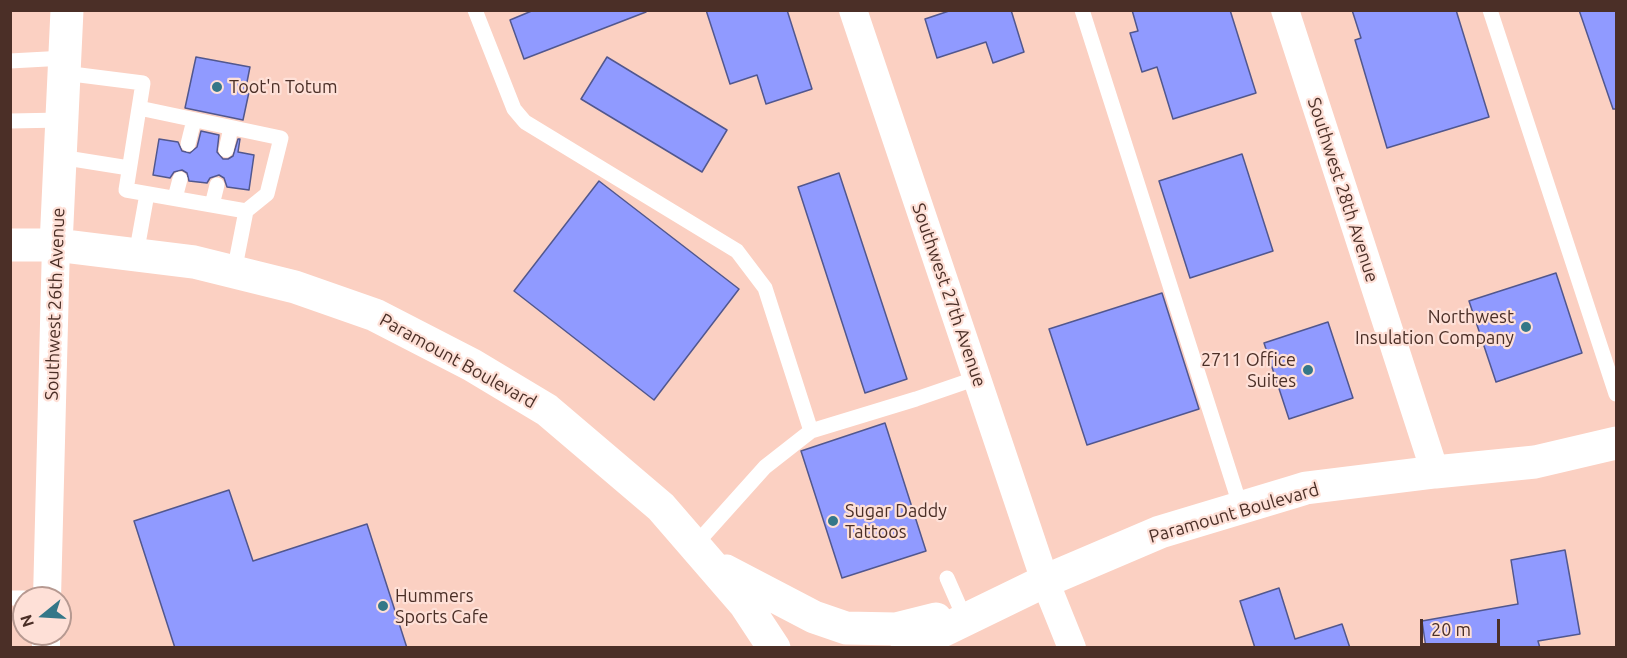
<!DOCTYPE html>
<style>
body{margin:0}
#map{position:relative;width:1627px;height:658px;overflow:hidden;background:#fbd0c2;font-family:Ubuntu,sans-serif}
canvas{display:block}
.frame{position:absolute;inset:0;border:12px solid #4b2f27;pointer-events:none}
.north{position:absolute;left:12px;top:586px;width:60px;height:60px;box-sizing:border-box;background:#fee0d7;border:2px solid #b69991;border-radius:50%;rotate:252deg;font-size:16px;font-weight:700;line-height:24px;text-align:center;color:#4b2f27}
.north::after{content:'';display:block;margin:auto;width:21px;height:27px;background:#347788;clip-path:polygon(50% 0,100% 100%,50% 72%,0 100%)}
.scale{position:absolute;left:1420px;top:619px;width:80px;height:27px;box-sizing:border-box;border:3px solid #4b2f27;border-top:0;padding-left:8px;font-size:18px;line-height:21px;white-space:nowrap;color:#4b2f27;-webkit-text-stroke:4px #fee0d7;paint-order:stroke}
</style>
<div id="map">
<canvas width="1627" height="658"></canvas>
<div class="frame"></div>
<div class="north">N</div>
<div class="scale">20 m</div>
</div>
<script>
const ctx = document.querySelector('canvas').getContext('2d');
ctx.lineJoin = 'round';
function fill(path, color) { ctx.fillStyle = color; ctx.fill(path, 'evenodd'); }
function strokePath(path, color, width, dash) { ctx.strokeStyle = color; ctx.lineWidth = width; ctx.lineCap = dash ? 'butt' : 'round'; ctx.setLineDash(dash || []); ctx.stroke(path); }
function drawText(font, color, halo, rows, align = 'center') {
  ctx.font = font + ' Ubuntu,sans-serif'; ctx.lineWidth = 4.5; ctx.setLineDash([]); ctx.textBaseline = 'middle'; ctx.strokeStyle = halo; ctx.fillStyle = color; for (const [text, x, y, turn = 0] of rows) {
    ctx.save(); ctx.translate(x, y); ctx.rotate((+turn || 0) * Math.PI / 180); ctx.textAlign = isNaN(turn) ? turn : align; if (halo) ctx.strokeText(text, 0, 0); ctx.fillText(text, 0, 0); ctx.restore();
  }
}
const building = new Path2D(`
 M534 10H645L646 12 524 59 510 20Z
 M706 10H787L812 89 766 104 757 75 730 84Z
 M952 10H1011L1024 52 993 63 986 42 937 58 925 19Z
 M1132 10H1230L1256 93 1173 119 1157 67 1142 72 1130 33 1138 31Z
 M1352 10H1456L1489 117 1387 148 1355 40 1361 38Z
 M1579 10H1617V109H1613Z
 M196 57 250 67 245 92H249L243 120 185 108Z
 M607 57 727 130 702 172 581 99Z
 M201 131 219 135 217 152 223 159H228L233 156 238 139H240L238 152 254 155 249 190 227 187 224 178 219 175 210 178 207 183 189 181 187 173 182 170 174 172 170 178 153 175 159 139 178 142 182 151 190 153 197 147Z
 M1242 154 1273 251 1190 278 1159 181Z
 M839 173 907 379 865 393 798 187Z
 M599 181 739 289 654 400 514 291Z
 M1556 273 1582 353 1496 382 1469 301Z
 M1162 293 1199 409 1087 445 1049 329Z
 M1328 322 1353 398 1289 419 1264 343Z
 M885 423 926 551 842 578 801 451Z
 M229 490 253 561 367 524 407 648H175L134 521Z
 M1565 550 1580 634 1538 641 1540 648H1426L1422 621 1518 604 1511 560Z
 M1279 588 1295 639 1342 624 1350 648H1255L1240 601Z`);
const lane = new Path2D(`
 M475 10 514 109 525 122 737 251 765 288 811 431
 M1082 10 1241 508
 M1490 10 1616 394
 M10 61 65 58
 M64 73 143 83 126 190 246 211 234 272
 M139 108 281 138 267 194 246 211
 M10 121 62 120
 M188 144 194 120
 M226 150 231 128
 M60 157 129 168
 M175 198 180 179
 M212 205 217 185
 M136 255 147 194
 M695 545 765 467 811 431 916 399 977 378
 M947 578 965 619
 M10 598H24`);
const street = new Path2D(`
 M853 10 1045 581 1072 648
 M1285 10 1435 472
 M47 598 56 245
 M46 648V634`);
const secondary = new Path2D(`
 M10 245H56L194 262 295 287 375 315 472 365 547 410 661 507 745 604 774 648
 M56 245 67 10
 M726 571 814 617 846 628 896 629 936 619
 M907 648 1045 581 1160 532 1293 492 1306 488 1435 472 1535 462 1616 443`);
const markers = [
 [217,87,6,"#347788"],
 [1526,327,6,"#347788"],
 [1308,370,6,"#347788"],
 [833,521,6,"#347788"],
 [383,606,6,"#347788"]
];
const poiNames = [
 ["Toot'n Totum",229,87],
 ["Northwest",1514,317,"right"],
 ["Insulation Company",1514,338,"right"],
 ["2711 Office",1296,360,"right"],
 ["Suites",1296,381,"right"],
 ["Sugar Daddy",845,511],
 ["Tattoos",845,532],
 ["Hummers",395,596],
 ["Sports Cafe",395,617]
];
const streetNames = [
 ["Southwest 28th Avenue",1343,190,72],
 ["Southwest 27th Avenue",949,295,71],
 ["Southwest 26th Avenue",55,304,-88],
 ["Paramount Boulevard",458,361,29],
 ["Paramount Boulevard",1234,513,-16]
];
fill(building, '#909aff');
strokePath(building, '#51578e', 1.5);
strokePath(lane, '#fff', 15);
strokePath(street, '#fff', 28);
strokePath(secondary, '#fff', 33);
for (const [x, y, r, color] of markers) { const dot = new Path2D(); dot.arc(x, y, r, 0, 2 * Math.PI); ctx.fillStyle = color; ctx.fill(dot); strokePath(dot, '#fee0d7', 2); }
drawText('18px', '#4b2f27', '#fee0d7', poiNames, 'left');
drawText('18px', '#4b2f27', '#fee0d7', streetNames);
</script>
